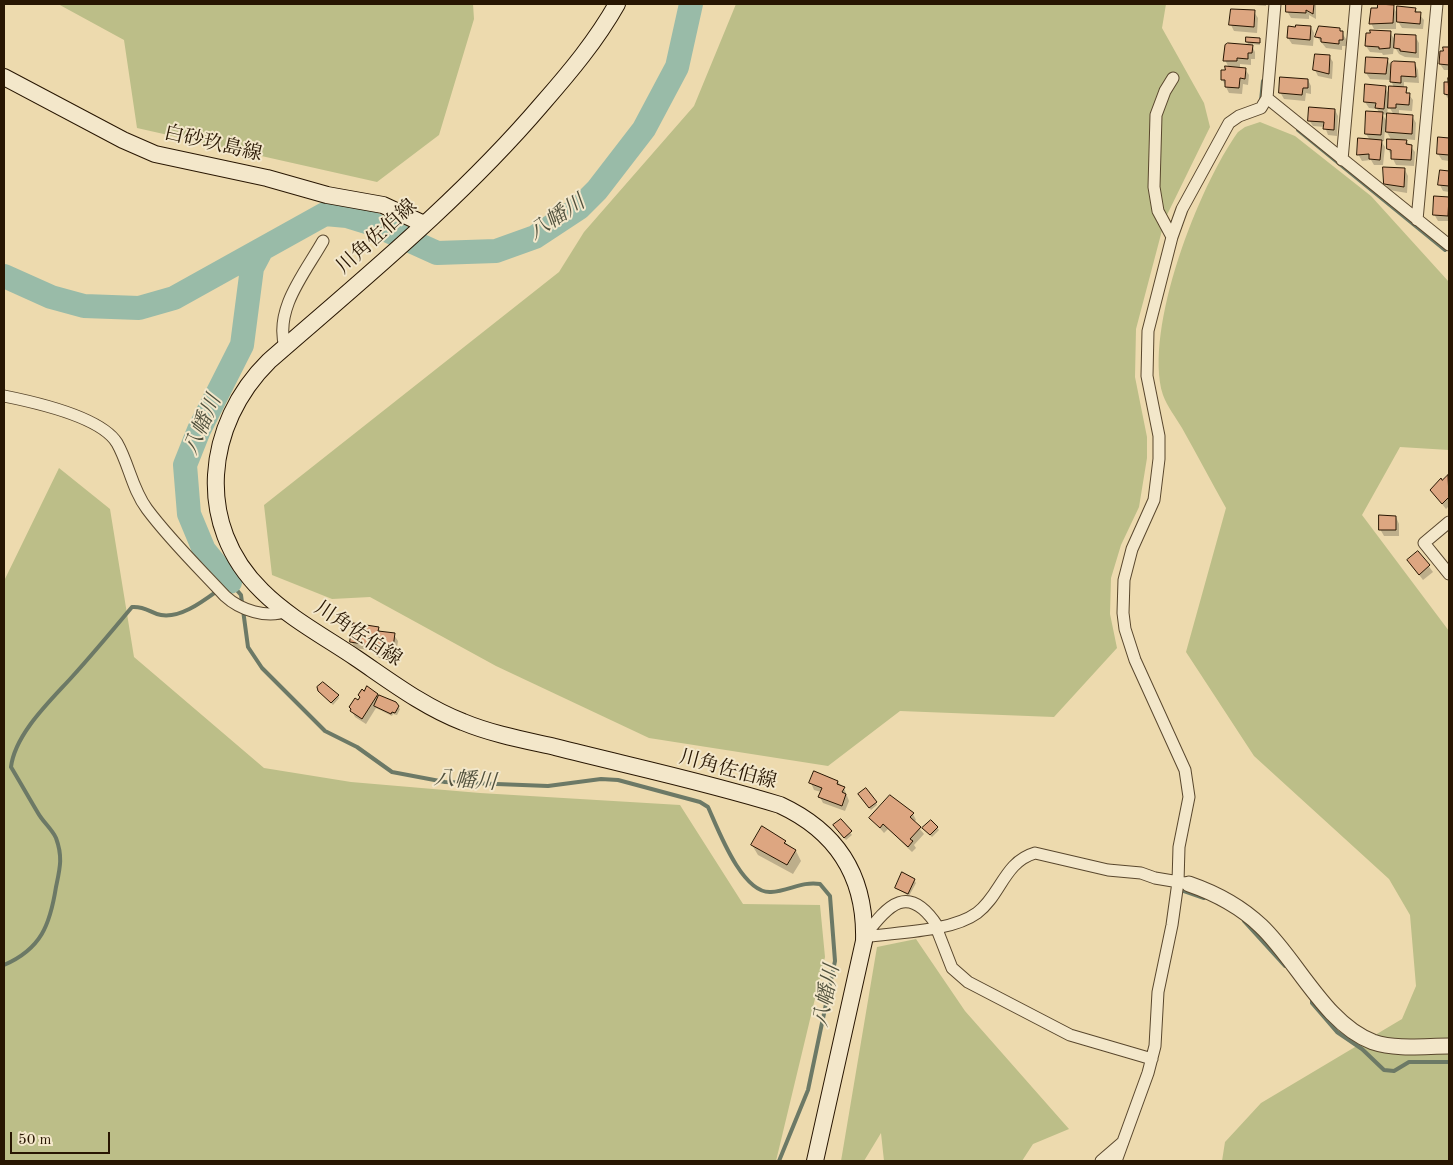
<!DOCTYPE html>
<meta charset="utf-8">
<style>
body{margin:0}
#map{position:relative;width:1453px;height:1165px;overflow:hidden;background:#eddaae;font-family:"Old Standard TT",serif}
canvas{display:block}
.frame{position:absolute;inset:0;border:5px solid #281602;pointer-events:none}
.scale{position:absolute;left:10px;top:1132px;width:100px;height:22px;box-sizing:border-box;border:2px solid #281602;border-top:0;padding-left:6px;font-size:15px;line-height:18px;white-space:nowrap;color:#281602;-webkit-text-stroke:4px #f3e7ca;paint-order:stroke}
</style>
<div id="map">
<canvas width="1453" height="1165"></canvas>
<div class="frame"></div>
<div class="scale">50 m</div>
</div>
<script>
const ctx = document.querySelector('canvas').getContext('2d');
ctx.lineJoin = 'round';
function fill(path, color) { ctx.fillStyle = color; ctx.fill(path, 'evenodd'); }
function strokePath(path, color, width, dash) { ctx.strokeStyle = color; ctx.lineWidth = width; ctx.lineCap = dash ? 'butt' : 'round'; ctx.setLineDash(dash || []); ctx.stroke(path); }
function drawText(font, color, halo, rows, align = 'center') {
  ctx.font = font + ' "Old Standard TT","Noto Serif JP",serif'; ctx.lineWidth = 4; ctx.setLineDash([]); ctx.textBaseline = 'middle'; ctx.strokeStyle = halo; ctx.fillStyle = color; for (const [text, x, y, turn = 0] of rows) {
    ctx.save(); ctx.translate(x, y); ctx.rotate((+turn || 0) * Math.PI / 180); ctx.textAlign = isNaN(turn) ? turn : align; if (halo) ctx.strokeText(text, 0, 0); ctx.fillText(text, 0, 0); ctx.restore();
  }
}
const green = new Path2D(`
 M58 4H473L474 19 439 135 377 182 137 128 124 40Z
 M736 4H1166L1162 28 1204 103 1210 127 1165 219 1136 329 1135 377 1147 437V458L1139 507 1121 545 1111 578 1110 614 1117 648 1054 717 900 711 828 766 649 738 496 666 370 597 332 599 272 575 264 505 559 272 584 232 694 106Z
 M1260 122 1295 136 1371 196 1449 282V450L1400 447 1362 515 1449 631V1161H1222L1225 1142 1261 1103 1402 1019 1416 986 1410 915 1389 879 1254 756 1186 652 1226 508C1211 481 1197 455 1182 428 1176 418 1167 406 1163 395 1143 329 1199 186 1238 132L1245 127Z
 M59 468 110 509 134 657 264 768 351 782 480 793 680 805 743 904 820 905 825 957 776 1161H4V581Z
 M916 939 965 1011 1069 1129 1033 1144 1022 1161H884L881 1133 864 1161H841L877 947Z`);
const shadow = new Path2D(`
 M1243 4H1266V6Z
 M1288 4H1316V19L1309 15V19L1291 18 1287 11Z
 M1402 4H1423L1403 5Z
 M1393 6 1397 14 1415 9 1424 20 1423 29 1402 28 1396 18V29H1374L1371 23 1379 9Z
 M1254 12 1258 18 1257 33 1234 31 1231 25Z
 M1311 27 1314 33 1313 46 1292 44 1288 38 1289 28Z
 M1339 29 1346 39V46H1342V50L1326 48 1317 37Z
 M1390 33 1396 41 1415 36 1419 43V58L1405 57 1399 54 1394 46 1393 54 1383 55 1382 53 1370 52 1366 46Z
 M1259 40 1260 45 1251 44 1255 52V59H1251V65L1240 64V69H1245L1249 75 1248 85 1243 84 1242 94 1229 93 1222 79 1229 68 1225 60 1249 46 1247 42Z
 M1444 48 1449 49V70H1444L1440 64Z
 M1329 56 1333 62 1332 79 1318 76 1315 70Z
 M1387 59 1392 68 1415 64 1418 70 1419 83 1404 82V88L1413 100 1412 111 1399 110V116H1412L1416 123 1415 140 1405 139 1415 152 1414 166 1396 165 1388 149 1392 141 1385 129 1384 141H1381L1385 147 1383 165H1374L1371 160 1362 161 1358 154 1370 140 1366 134 1380 114 1377 109 1369 108 1365 102 1385 87 1390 96 1394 88 1391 80 1370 79 1366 73ZM1388 105 1394 115 1388 123 1382 114 1387 115Z
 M1449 79V100L1445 94 1446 83H1449Z
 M1308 80 1311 86V94L1306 93 1305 101 1284 99 1280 92Z
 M1335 110 1338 116 1337 136 1328 135 1325 127 1313 126 1309 120Z
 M1439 139H1449V161L1442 160 1438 154Z
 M1405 170 1408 176 1407 193 1389 190 1385 183Z
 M1441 171 1449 172V192L1443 191 1440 185Z
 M1449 198V221H1438L1434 214Z
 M1448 477 1449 506 1446 509 1431 490Z
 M1396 517 1399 524V536H1384L1380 529Z
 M1418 552 1433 572 1423 580 1408 560Z
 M378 628 381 632 394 635 398 641 395 661 379 658 375 651 355 648 351 641Z
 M319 690 338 695 339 698 333 705Z
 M377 694 379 698 398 707 400 709 397 715 393 714 392 716 376 708 366 724 355 717 350 707 361 698Z
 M838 782 844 788 849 801 845 811 823 803 820 797 821 792 814 790 811 783Z
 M861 797 876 803 877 805 871 810Z
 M913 814 916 820 914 822 924 834 914 845 916 848 912 852 888 829 884 833 871 818Z
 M841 821 852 835 846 840 836 828Z
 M931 821 939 830 932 837 926 831Z
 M785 842 796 851 801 861 793 874 758 855 752 845Z
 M914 880 916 883 909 896 896 888Z`);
const stream = new Path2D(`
 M1261 101 1263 81
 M1298 130 1445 250
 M1177 891H1184L1204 898
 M1244 921 1285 966
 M4 965C41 949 50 925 56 887 60 868 63 857 56 838 52 829 43 822 38 813 29 798 20 782 11 767 15 734 50 701 71 678 92 655 112 631 132 607 146 606 150 613 161 615 185 619 211 594 230 582L241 595 248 647 262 668 325 731 357 747 392 772 445 782 548 786 601 779 618 780 700 802 708 807C718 829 742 894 771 892 789 891 802 881 820 884L830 896 835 961 808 1090 779 1161
 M1312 998V1003L1337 1032 1362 1049 1384 1070 1394 1071 1409 1062H1449`);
const river = new Path2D(`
 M4 276 51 297 84 306 139 308 174 298 325 214 347 216 373 224 437 253 496 251 535 237 579 208 597 190 644 129 677 67 691 4
 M230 582 204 550 189 514 185 465 199 430 242 345 252 268 262 249`);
const building = new Path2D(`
 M1286 4H1314L1313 14 1306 10V13L1286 12Z
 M1378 4 1394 5 1393 23 1369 24 1371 8H1377Z
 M1397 6 1416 8 1415 12H1421L1420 24 1397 22Z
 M1231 9 1255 10 1254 27 1229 25Z
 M1296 25 1311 26 1310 40 1287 38 1288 26 1295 27Z
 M1319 26 1340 28V31H1343V40H1339V44L1321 42V38L1315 37Z
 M1370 30 1391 31 1390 48 1379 49V47L1365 46 1366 33H1370Z
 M1395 34 1416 35V53L1400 51V49L1394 48Z
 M1246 37 1260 38V43L1246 42Z
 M1228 43 1253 45 1252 53H1248V59L1237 58V61H1223L1225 45Z
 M1443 47H1449V65L1439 64 1440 51H1443Z
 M1315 54 1330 55 1329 74 1313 70Z
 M1366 57 1388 58 1386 74 1365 73Z
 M1394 61 1415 62 1416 77 1401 76V83L1390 82 1391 63Z
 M1225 66 1246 68 1245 79 1240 78 1239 88 1225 87V80H1221V70H1225Z
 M1280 77 1308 79V88H1303L1302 95 1279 93Z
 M1448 78 1449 95 1444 94V82H1448Z
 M1365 84 1386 86 1384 109 1375 108 1376 103 1364 102Z
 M1389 86 1407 87 1406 93H1410L1409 105 1396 104V108H1388Z
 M1309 107 1335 109 1334 130 1323 129 1324 122 1308 121Z
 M1366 111 1383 112 1381 135 1365 134Z
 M1387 113 1413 115 1412 134 1386 132Z
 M1438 137 1449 138V155L1437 154Z
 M1358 138 1382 140 1380 160 1369 159V154L1357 155Z
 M1387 139 1407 140 1406 144 1412 145 1411 160 1391 159V150L1387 149Z
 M1383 167 1405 168 1404 187 1384 184Z
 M1440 170 1449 171V186L1438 185Z
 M1434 196 1449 197 1448 216 1433 215Z
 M1448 475 1449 497 1442 504 1430 490 1441 478 1442 480Z
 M1379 515 1396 516V530H1379Z
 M1418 551 1430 565 1419 575 1407 560Z
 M353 623 379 627 378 631 395 633 392 655 375 652 376 646 350 642Z
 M323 682 339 695 331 703 318 691 317 687Z
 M367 686 378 694 362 719 350 711 351 709 349 707 355 698 358 700 360 697 358 695 362 689 364 691Z
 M379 695 396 702 399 706 395 713 392 712 391 714 374 706Z
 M814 771 838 781 837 784 845 787 842 792 846 794 842 806 818 797 822 788 809 783Z
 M866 788 877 802 869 808 858 794Z
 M890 795 914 813 910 817 921 827 910 839 913 841 908 847 883 824 880 828 869 818Z
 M841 819 852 831 844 838 833 825Z
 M931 820 938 827 930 835 922 828Z
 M762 826 786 841 784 843 796 850 787 865 751 845Z
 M902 872 915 879 908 894 895 888Z`);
const minor = new Path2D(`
 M1275 4 1267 98 1449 245
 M1342 160 1356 4
 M1417 220 1437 4
 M1172 237 1158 211 1154 187 1156 115 1165 91 1173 78
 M285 347C274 309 305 273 323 241
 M4 396C34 402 101 417 117 443 129 464 132 489 147 509 170 540 199 568 225 596 240 610 267 619 287 611
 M1449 522 1424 543 1449 574
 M936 927 952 968 968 982 1070 1035 1152 1059
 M864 937C897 932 951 932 977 913 1001 895 1004 862 1035 853L1108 870 1141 873 1155 878 1185 883
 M864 937C888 904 909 882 938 927
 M1101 1161 1123 1142
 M1116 1161 1148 1073 1155 1046 1158 992 1172 925 1178 882 1179 847 1189 797 1185 770 1135 660 1125 629 1123 613 1124 580 1132 549 1154 500 1159 459V436L1147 376 1148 331 1172 237 1182 209 1229 123 1239 116 1261 108 1267 98`);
const tertiary = new Path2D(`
 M1189 884C1215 893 1240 906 1261 926 1297 960 1325 1024 1373 1042 1397 1050 1425 1046 1449 1046`);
const secondary = new Path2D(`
 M617 4C596 41 570 72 542 104 461 199 363 279 269 361 205 424 194 525 262 591 289 618 325 637 356 658 390 681 424 707 463 722 492 734 524 740 555 747 630 766 706 782 780 805 838 832 866 877 864 941L815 1161
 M4 77 123 140 155 154 267 178 327 195 383 205 424 224`);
const streetNames = [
 ["白砂玖島線",213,144,13],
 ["川角佐伯線",377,237,-42],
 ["川角佐伯線",358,634,34],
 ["川角佐伯線",728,770,15]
];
const waterNames = [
 ["八幡川",557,218,-34],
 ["八幡川",203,425,-66],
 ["八幡川",465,781,4],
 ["八幡川",827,996,-79]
];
fill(green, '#bcbe88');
fill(shadow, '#0003');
strokePath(stream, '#6c7966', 4);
strokePath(river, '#99bba8', 24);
fill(building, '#dda681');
strokePath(building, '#281602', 1);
strokePath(minor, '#59472d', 13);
strokePath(tertiary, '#59472d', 17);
strokePath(secondary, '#281602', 18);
strokePath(minor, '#f3e7ca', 11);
strokePath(tertiary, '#f3e7ca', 15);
strokePath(secondary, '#f3e7ca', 16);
drawText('20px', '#281602', '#f3e7ca', streetNames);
drawText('italic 21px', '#50503c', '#f3e7ca', waterNames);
</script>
